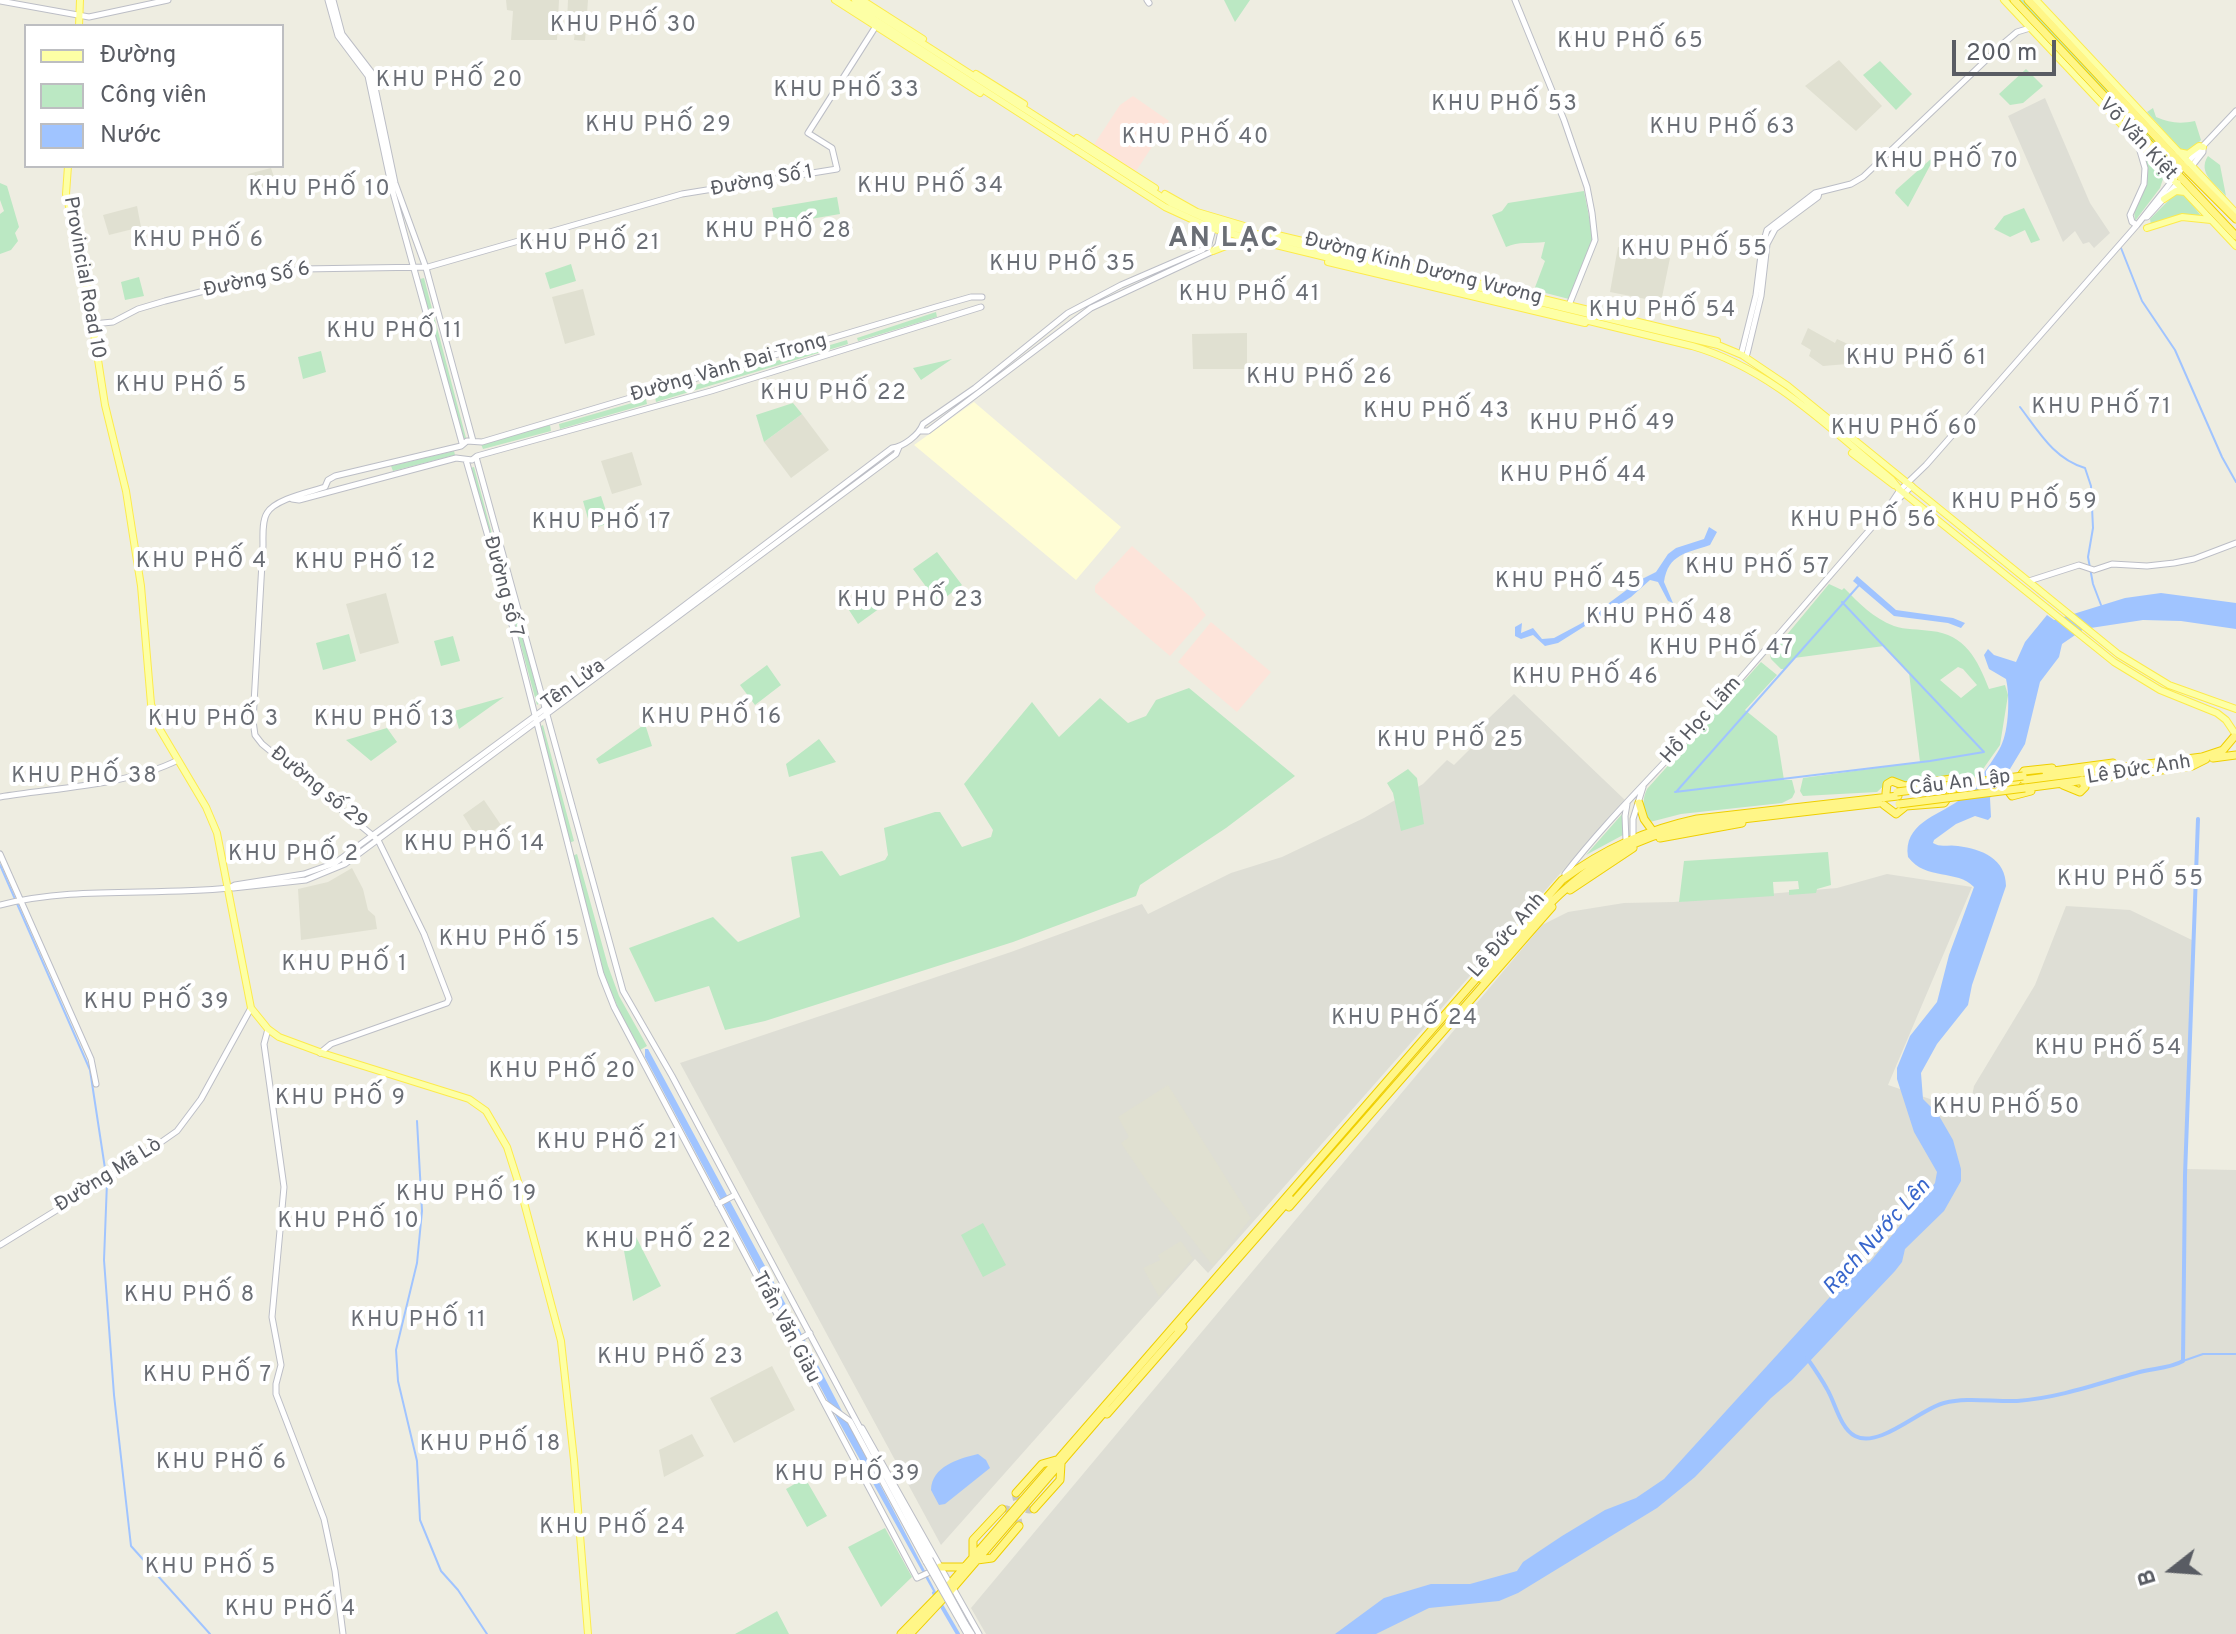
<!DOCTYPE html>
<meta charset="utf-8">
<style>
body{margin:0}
#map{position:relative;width:2236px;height:1634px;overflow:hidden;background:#eeede1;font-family:Overpass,sans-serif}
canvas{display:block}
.legend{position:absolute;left:24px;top:24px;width:260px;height:144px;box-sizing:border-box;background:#fff;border:2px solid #bdbec1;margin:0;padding:10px 14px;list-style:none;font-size:24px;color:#595c63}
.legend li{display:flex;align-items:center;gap:16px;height:40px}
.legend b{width:40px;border:2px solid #bdbec1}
.north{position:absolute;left:2132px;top:1530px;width:80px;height:80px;-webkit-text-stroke:6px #fff;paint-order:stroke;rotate:253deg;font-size:22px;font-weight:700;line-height:32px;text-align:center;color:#595c63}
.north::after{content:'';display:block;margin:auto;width:28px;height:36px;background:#595c63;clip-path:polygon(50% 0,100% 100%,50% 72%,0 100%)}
.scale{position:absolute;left:1952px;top:40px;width:104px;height:36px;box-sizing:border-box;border:4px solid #595c63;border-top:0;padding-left:10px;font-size:24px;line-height:28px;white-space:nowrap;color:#595c63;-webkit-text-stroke:6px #fff;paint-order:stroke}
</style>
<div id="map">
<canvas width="2236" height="1634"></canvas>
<ul class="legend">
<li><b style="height:10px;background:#fdffa5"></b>Đường</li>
<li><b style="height:22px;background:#bbe8c3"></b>Công viên</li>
<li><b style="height:22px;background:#a0c4ff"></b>Nước</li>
</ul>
<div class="north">B</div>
<div class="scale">200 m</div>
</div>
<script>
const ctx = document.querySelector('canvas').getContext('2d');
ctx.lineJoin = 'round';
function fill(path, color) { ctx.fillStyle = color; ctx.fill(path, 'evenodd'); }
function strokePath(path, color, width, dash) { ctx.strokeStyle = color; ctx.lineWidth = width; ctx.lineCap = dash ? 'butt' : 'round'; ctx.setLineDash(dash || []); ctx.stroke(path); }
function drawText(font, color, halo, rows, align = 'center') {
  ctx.font = font + ' Overpass,sans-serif'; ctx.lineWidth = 8; ctx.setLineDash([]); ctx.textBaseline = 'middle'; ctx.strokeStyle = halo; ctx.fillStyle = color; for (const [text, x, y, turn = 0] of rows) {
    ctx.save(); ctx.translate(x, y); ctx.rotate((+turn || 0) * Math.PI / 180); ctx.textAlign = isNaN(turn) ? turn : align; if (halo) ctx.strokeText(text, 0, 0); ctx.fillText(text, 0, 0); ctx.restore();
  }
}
const commercial = new Path2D(`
 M974 402 1121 527 1076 580 914 445Z`);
const industrial = new Path2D(`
 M2045 98 2090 203 2110 233 2094 248 2089 242 2083 244 2075 231 2063 242 2008 116Z
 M1514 694 1625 800 1208 1273 1195 1259 941 1545 680 1063 1011 952 1142 904 1148 914 1231 873 1282 857 1364 818 1423 784 1447 760 1454 765 1472 747 1466 740Z
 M1887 874 1972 887 1888 1085 1969 1112 1974 1086 2035 985 2066 906 2130 910 2194 941 2186 1169 2236 1170V1634H986L971 1608 1542 925 1568 912 1624 903 1674 902 1837 888Z`);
const education = new Path2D(`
 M506 0H559L557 40H511L513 11 507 10Z
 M568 0H588L585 41 574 40 576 23 567 22Z
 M1839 60 1882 106 1856 131 1805 86Z
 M271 168 277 186 252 193 248 174Z
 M137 206 141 227 109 235 103 215Z
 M1618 247 1670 258 1661 302 1610 292Z
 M583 289 595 335 565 344 552 297Z
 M1808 328 1835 343 1837 339 1865 352 1859 363 1823 366 1809 356 1811 350 1801 344Z
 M1247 333V369H1193L1192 334Z
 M802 414 829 450 791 478 764 442Z
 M632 452 642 485 612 494 601 461Z
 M386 593 399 643 360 654 346 604Z
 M484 800 501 825 479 841 463 815Z
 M352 868 363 889 368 910 375 916 377 929 301 940 298 889 328 882Z
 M1168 1085 1251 1218 1213 1266 1150 1186 1121 1143 1129 1137 1118 1117Z
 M1181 1241 1193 1258 1159 1297 1143 1268 1160 1260 1158 1255Z
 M772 1366 795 1410 734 1443 710 1398Z
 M692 1434 704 1456 664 1477 659 1450Z`);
const medical = new Path2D(`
 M1133 96 1169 121 1136 171 1093 146 1120 105Z
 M1132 546 1192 598 1206 615 1170 656 1095 592V586Z
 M1211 622 1271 672 1237 712 1178 662Z`);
const green = new Path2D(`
 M1224 0H1250L1235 22Z
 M2017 0H2023L2176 164 2151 142Z
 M1880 61 1912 94 1896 110 1863 75Z
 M2026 69 2043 86 2023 103 2010 105 1999 94Z
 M2153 108 2156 117C2170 123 2180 124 2195 121L2201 140 2191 150H2181L2147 112Z
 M2142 152 2163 179 2160 188 2135 221 2134 210 2146 186Z
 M2208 156 2220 165 2226 196C2215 184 2197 173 2208 156Z
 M1932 158 1933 160 1908 207 1895 193 1896 190Z
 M0 183 7 186 19 227 15 233 18 241 11 250 0 254V214L4 211 0 200Z
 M1584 191 1593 237 1569 299 1534 290 1545 261 1541 258 1545 242C1530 244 1519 241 1506 247L1492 215 1502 211 1508 203Z
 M2179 193 2186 197 2202 217 2181 215 2151 225 2150 219 2175 194Z
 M837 197 840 214 775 225 772 208Z
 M2024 208 2040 240 2031 243 2025 230 2010 237 1994 229 2004 216Z
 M571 264 576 281 550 289 545 273Z
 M139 277 144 296 125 300 121 282Z
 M424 278 466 438 462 440 420 279Z
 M936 312 937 317 858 341 857 338Z
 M847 340 848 344 656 402 655 397Z
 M321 351 326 372 303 379 298 357Z
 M952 359 921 380 913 368Z
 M646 399 647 404 560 429 559 424Z
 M793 403 802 414 764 442 756 415Z
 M550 425 551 431 483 449 481 444Z
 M454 451 455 455 393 471 391 466Z
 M474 467 502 571 499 572 470 468Z
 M601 496 610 523 591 529 583 501Z
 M937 552 962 585 938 603 913 569Z
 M507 578 540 702 537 705 503 579Z
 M1829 584 1842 590 1844 588C1859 603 1873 618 1894 626 1905 630 1919 629 1931 631 1965 634 1978 660 1989 689L2005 685 2008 695 2000 745 1976 779 1960 782 1952 777 1912 784 1891 779 1877 792 1803 796 1800 791 1803 778 1920 762 1909 673 1884 646 1794 658 1785 669H1781L1771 659 1770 655ZM1958 667 1963 669 1977 685 1961 698 1940 680Z
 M876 587 887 603 858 624 847 607Z
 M349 634 356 661 323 670 316 643Z
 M453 636 460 661 441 666 434 641Z
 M1761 662 1777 675 1745 710 1777 736 1784 780H1792L1795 792 1792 798 1782 803 1681 814 1650 822C1642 813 1642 799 1647 789Z
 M767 665 781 685 755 705 740 685Z
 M1189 688 1295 776 1226 828 1140 885 1136 896 1013 942 765 1021 725 1030 709 986 655 1002 629 948 713 917 738 942 800 917 791 857 822 851 840 876 885 860 888 855 884 828 935 812H940L962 847 991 837 993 830 964 784 1032 702 1059 737 1100 698 1128 723 1146 716 1156 700Z
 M504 697 459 729 454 711Z
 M645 724 652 746 599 764 596 759Z
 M543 725 574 841 569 843 538 728Z
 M387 728 397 742 371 761 346 740Z
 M819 739 836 762 789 777 786 764Z
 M1408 769 1417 778 1424 824 1401 831 1393 793 1387 783Z
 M1623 813V835L1586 855Z
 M1828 852 1831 885 1817 889 1816 893 1789 895V890L1799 889 1798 881 1773 882 1774 896 1679 902 1684 861Z
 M577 854 608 966 619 996 647 1046 640 1050 622 1017 602 971 572 856Z
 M983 1223 1006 1265 983 1277 961 1235Z
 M631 1227 661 1286 633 1301 621 1234Z
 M805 1478 827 1516 807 1527 786 1489Z
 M885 1528 912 1577 881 1607 848 1547Z
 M777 1611 789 1634H735Z`);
const water = new Path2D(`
 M1709 527 1717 532 1710 545C1687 553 1668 554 1664 582L1673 603 1668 601 1658 582 1650 580 1631 597 1558 643 1545 646 1533 635 1521 639 1515 636V627L1522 623 1521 633 1533 628 1542 639 1554 638 1582 623 1640 580 1656 572 1668 554 1676 548 1704 539Z
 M1857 576 1896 610 1953 618 1965 623 1961 628 1948 623 1894 616 1853 581Z
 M2161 593 2236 603V629L2181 621 2143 620 2084 629 2062 644 2059 657 2040 682 2025 744 2010 769 2004 771 1990 798 1991 817 1988 820 1975 816 1956 824 1934 840 1933 843C1941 848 1948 844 1958 846 1982 849 2006 859 2006 886L1972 985 1968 1005 1937 1044 1921 1073 1923 1099 1938 1114 1953 1140 1961 1169V1181L1944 1211 1905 1249 1902 1262 1895 1271 1792 1380 1771 1398 1695 1477 1657 1508 1518 1593 1499 1601 1429 1608 1376 1634H1335L1384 1598 1431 1584H1470L1517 1571 1523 1562 1562 1536 1605 1510 1636 1498 1664 1479 1849 1276 1870 1262 1935 1183 1937 1172 1914 1132 1897 1079V1068L1910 1036 1937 1002 1949 955 1974 887C1957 869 1926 881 1908 857 1903 824 1937 816 1958 801 1972 790 1993 762 2001 746 2009 730 2010 696 2006 679L1989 669 1984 655 1988 649 1994 655 2016 662 2025 642 2047 615 2054 620 2125 598Z
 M645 1049H648L806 1342 936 1592 934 1593 839 1422 645 1057Z
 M978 1454 986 1460 990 1468 945 1504 939 1505 931 1490C932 1466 958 1459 978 1454Z`);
const stream = new Path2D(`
 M2121 248 2142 301 2175 350 2222 457 2236 482
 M2020 407C2039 432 2054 459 2085 468L2091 486 2093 528 2088 557 2093 584 2101 605
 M1675 792 1930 761 1984 752 1842 602
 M1676 792 1860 584
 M0 865 90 1070 106 1175
 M417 1121 422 1211 417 1263 396 1350 398 1381 417 1461 420 1520 441 1571 458 1590 487 1634
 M107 1182 104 1260 114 1395 131 1546 210 1634
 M2183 1361 2203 1354H2236`);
const canal = new Path2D(`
 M1807 1358C1814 1368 1821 1378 1827 1389 1835 1402 1840 1428 1855 1436 1879 1449 1920 1409 1944 1403 1967 1397 1994 1402 2017 1401 2058 1398 2097 1384 2136 1373 2152 1368 2169 1369 2183 1361L2185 1175 2198 819
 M934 1593 958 1634`);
const highwayTunnel = new Path2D(`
 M1016 1493C1014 1503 1024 1513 1034 1509
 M1002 1509C1011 1507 1020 1517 1019 1526`);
const secondary = new Path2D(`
 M328 0 338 36 368 76 392 189 462 443
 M333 0 342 34 372 73 395 183 426 268 473 441
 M1147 0 1149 3
 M1515 0 1564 120 1587 187 1592 213 1595 240 1569 305
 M0 1 89 17 168 0
 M2192 166 2203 152V147
 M2144 217H2147L2178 183
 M2137 225 2132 222 2130 215 2144 184 2145 168 2138 144
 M93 324 113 322 138 309 165 301 267 275 302 269 428 267 682 194 837 169 832 148 808 133 876 26
 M1742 351 1756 295 1762 247 1767 230 1815 193 1851 184 1863 177 2004 43 2017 32 2030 28
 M1747 354 1761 296 1767 244 1775 229 1818 197 1819 193
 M920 431H928L1091 308 1213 251 1218 245 1221 231
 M476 457 623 991 672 1076 930 1559
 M466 460 501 582 601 974 614 1007 917 1578 932 1571
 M292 499 299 500 456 458 472 460 477 456 711 391 981 307
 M1886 511 1912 486
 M2029 581 2079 565 2094 570 2112 564 2147 566 2174 563 2194 559 2236 543
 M0 797C54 788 129 785 178 760
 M1633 840V819L1643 787
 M1626 841 1625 816 1627 804
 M0 854 91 1059 96 1084
 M1565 874C1606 821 1655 774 1700 724 1763 654 1824 582 1886 511L1900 490 1926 465 2137 225 2183 167 2236 111
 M233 888 306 880 345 864 896 454 899 447
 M0 905C75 886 152 896 229 888L235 885 304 874 335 863 656 627 892 448C903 447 919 435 923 424L975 388 1068 313 1121 285 1202 250 1209 244 1213 229
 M268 1029 264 1044 284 1187 272 1317 281 1365 276 1384V1394L324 1519 335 1571 343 1634
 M320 1053 331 1044 447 1003 449 999 424 934 378 840 262 744 255 735 253 721 263 545C263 535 262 521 267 513 275 499 310 492 325 487L328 480 335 476 461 446 467 441 482 442 936 307 971 297H982
 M718 1204 735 1195
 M0 1245 120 1171 177 1131 201 1099 251 1008
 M793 1343 810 1333
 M825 1403 850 1421 926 1562
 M862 1428 950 1584
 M953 1588 979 1634
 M965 1623 972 1634
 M962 1625 967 1634`);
const primary = new Path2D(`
 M835 0 980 93
 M844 0 1165 207 1211 228 1247 238 1692 346C1770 368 1829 428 1891 479L1900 490 2114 662 2160 690 2217 713 2226 720 2234 732
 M855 0 1171 203 1215 223 1269 237 1718 345 1742 355 1788 386 2118 654 2169 685 2236 709
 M862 0 923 39
 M2004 0 2236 246
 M2036 0 2236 213
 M79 26 80 0
 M976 74 1024 104
 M1077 138 1155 188
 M2178 152 2188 154 2199 146 2203 147
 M68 166 66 194 84 269 105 405 126 491 133 536 141 586 151 704 159 728 206 807 217 833 251 1008 268 1029 279 1037 325 1054 469 1099 486 1111 507 1147 521 1191 561 1341 574 1460 588 1634
 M1165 194 1197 212 1251 228
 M2164 199 2176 191 2185 192
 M2147 228 2182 217 2211 220
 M1269 233 1336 249
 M1213 251 1247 238
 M1328 262 1585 323
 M1390 262 1717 341
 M1852 453 1894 485`);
const highway = new Path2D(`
 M2014 0 2236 236
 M2028 0 2188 171 2236 219
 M2213 758 2236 755
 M2046 772 2113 763
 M2024 780 2202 757 2223 750 2234 737
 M2063 785 2080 792 2085 787 2082 780
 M2025 788 2192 766 2206 759
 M2031 791 2012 796 2009 792 2024 771 2052 768
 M1639 803 1644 819 1652 830
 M1884 805 1896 814 1906 806 1944 803 1958 783 1951 779 1905 786 1892 781 1887 784 1886 793
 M1660 838 1742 823
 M1570 890 1633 848
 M1482 979C1548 903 1595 842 1700 824L1879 803
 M1289 1207 1552 907
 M1177 1328 1290 1199
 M1107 1414 1183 1327
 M1016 1493 1042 1464 1056 1460
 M1034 1509 1060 1480 1061 1464
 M973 1556V1540L1002 1509
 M977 1560 992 1558 1019 1526
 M940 1567H963
 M901 1634 949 1585 1562 880C1604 849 1646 830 1697 819L1898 796
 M910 1634 953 1588 1106 1410`);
const secondaryBridge = new Path2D(`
 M930 1559 965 1623
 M926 1562 962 1625`);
const highwayBridge = new Path2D(`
 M1897 792 2023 776
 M1899 804 2025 788`);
const streetNames = [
 ["Võ Văn Kiệt",2137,140,47],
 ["Đường Số 1",762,182,-10],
 ["Đường Kinh Dương Vương",1423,270,14],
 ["Provincial Road 10",83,278,80],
 ["Đường Số 6",257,281,-12],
 ["Đường Vành Đai Trong",729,369,-16],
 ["Đường số 7",502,587,75],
 ["Tên Lửa",574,686,-36],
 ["Hồ Học Lãm",1702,721,-48],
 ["Lê Đức Anh",2139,771,-9],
 ["Cầu An Lập",1960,784,-7],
 ["Đường số 29",318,789,39],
 ["Lê Đức Anh",1508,936,-49],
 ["Đường Mã Lò",109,1176,-32],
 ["Trần Văn Giàu",785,1328,62]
];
const neighbourhoodNames = [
 ["KHU PHỐ 30",624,27],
 ["KHU PHỐ 65",1631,43],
 ["KHU PHỐ 20",450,82],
 ["KHU PHỐ 33",847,92],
 ["KHU PHỐ 53",1505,106],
 ["KHU PHỐ 29",659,127],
 ["KHU PHỐ 63",1723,129],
 ["KHU PHỐ 40",1196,139],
 ["KHU PHỐ 70",1947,163],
 ["KHU PHỐ 34",931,188],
 ["KHU PHỐ 10",320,191],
 ["KHU PHỐ 28",779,233],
 ["KHU PHỐ 6",199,242],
 ["KHU PHỐ 21",590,245],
 ["KHU PHỐ 55",1695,251],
 ["KHU PHỐ 35",1063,266],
 ["KHU PHỐ 41",1250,296],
 ["KHU PHỐ 54",1663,312],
 ["KHU PHỐ 11",395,333],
 ["KHU PHỐ 61",1917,360],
 ["KHU PHỐ 26",1320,379],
 ["KHU PHỐ 5",182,387],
 ["KHU PHỐ 22",834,395],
 ["KHU PHỐ 71",2102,409],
 ["KHU PHỐ 43",1437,413],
 ["KHU PHỐ 49",1603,425],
 ["KHU PHỐ 60",1905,430],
 ["KHU PHỐ 44",1574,477],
 ["KHU PHỐ 59",2025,504],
 ["KHU PHỐ 56",1864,522],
 ["KHU PHỐ 17",602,524],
 ["KHU PHỐ 4",202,563],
 ["KHU PHỐ 12",366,564],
 ["KHU PHỐ 57",1758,569],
 ["KHU PHỐ 45",1569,583],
 ["KHU PHỐ 23",911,602],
 ["KHU PHỐ 48",1660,619],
 ["KHU PHỐ 47",1722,650],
 ["KHU PHỐ 46",1586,679],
 ["KHU PHỐ 16",712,719],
 ["KHU PHỐ 3",214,721],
 ["KHU PHỐ 13",385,721],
 ["KHU PHỐ 25",1451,742],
 ["KHU PHỐ 38",85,778],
 ["KHU PHỐ 14",475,846],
 ["KHU PHỐ 2",294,856],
 ["KHU PHỐ 55",2131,881],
 ["KHU PHỐ 15",510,941],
 ["KHU PHỐ 1",345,966],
 ["KHU PHỐ 39",157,1004],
 ["KHU PHỐ 24",1405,1020],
 ["KHU PHỐ 54",2109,1050],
 ["KHU PHỐ 20",563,1073],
 ["KHU PHỐ 9",341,1100],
 ["KHU PHỐ 50",2007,1109],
 ["KHU PHỐ 21",608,1144],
 ["KHU PHỐ 19",467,1196],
 ["KHU PHỐ 10",349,1223],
 ["KHU PHỐ 22",659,1243],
 ["KHU PHỐ 8",190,1297],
 ["KHU PHỐ 11",419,1322],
 ["KHU PHỐ 23",671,1359],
 ["KHU PHỐ 7",208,1377],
 ["KHU PHỐ 18",491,1446],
 ["KHU PHỐ 6",222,1464],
 ["KHU PHỐ 39",848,1476],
 ["KHU PHỐ 24",613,1529],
 ["KHU PHỐ 5",211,1569],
 ["KHU PHỐ 4",291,1611]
];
const waterNames = [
 ["Rạch Nước Lên",1878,1238,-48]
];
const districtNames = [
 ["AN LẠC",1224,240]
];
fill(commercial, '#fffdd5');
fill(industrial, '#deded5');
fill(education, '#e0e0d1');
fill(medical, '#fde4da');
fill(green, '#bbe8c3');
fill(water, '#a0c4ff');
strokePath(stream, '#a0c4ff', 2);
strokePath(canal, '#a0c4ff', 4);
strokePath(highwayTunnel, '#c9c9c2', 7, [7, 3.5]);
strokePath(secondary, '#bcbec6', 7);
strokePath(primary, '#fdeb4b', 8);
strokePath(highway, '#efcf00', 9);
strokePath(secondary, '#fff', 5);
strokePath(primary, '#fdffa5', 6);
strokePath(highway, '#fff687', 7);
strokePath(secondaryBridge, '#bcbec6', 7, []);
strokePath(highwayBridge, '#efcf00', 9, []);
strokePath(secondaryBridge, '#fff', 5);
strokePath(highwayBridge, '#fff687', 7);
drawText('20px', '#595c63', '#fff', streetNames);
ctx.letterSpacing = '2px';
drawText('22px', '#6a6e75', '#fff', neighbourhoodNames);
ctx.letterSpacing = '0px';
drawText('italic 22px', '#3866cc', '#fff', waterNames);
ctx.letterSpacing = '2px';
drawText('bold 28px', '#6a6e75', '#fff', districtNames);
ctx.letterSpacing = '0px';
</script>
